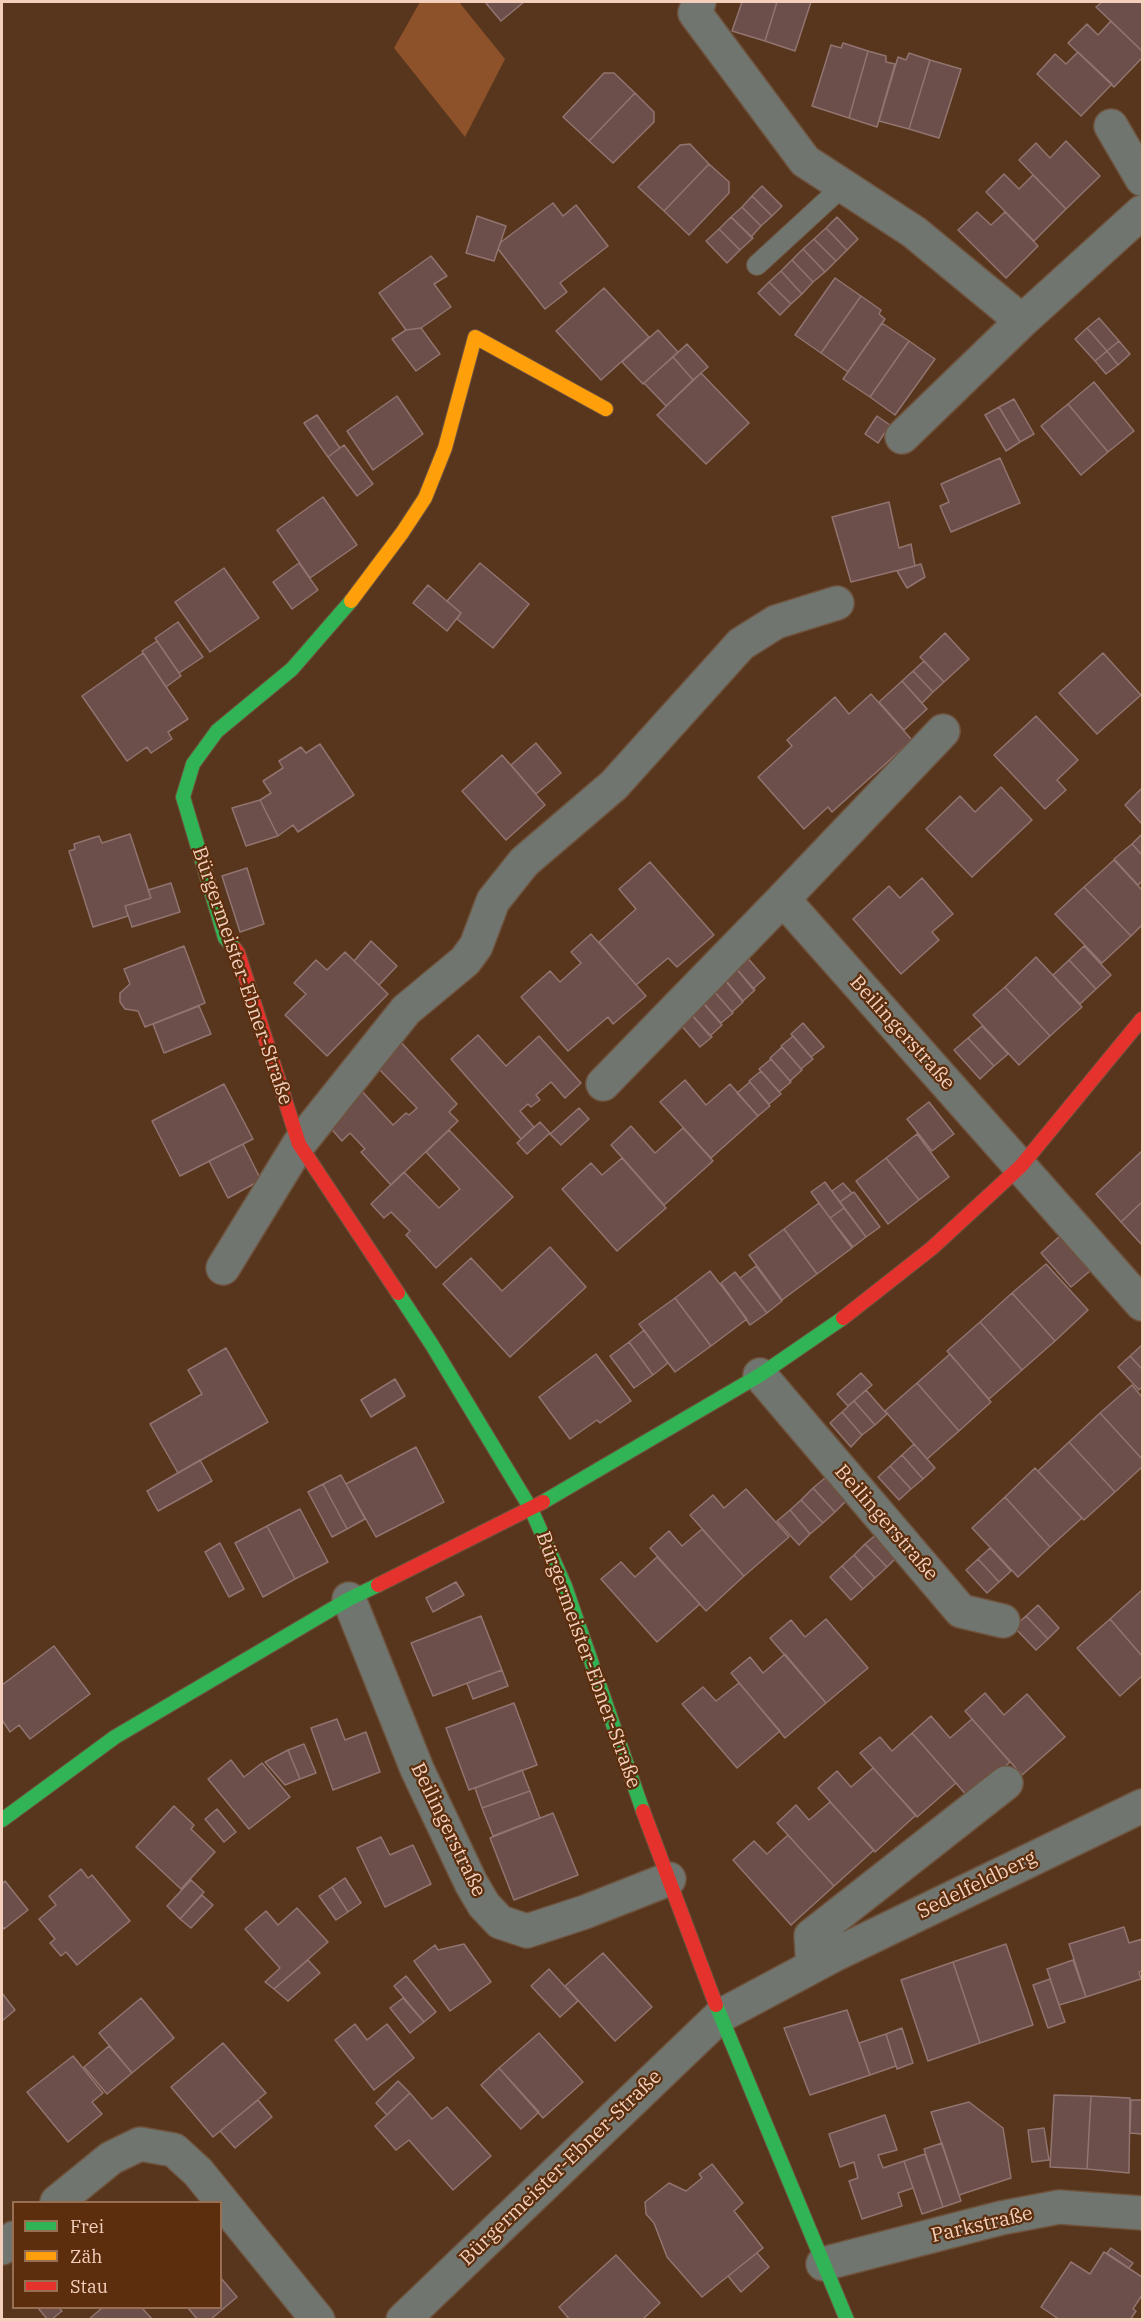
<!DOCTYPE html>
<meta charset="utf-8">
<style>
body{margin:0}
#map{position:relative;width:1144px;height:2321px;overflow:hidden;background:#57361d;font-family:"IBM Plex Serif",serif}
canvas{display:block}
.frame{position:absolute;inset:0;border:3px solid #f4d0bc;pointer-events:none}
.legend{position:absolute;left:12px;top:2201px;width:210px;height:108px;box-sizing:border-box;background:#5c2e0e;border:2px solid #996f54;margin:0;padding:8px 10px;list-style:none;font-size:18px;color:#f4d0bc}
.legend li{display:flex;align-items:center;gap:12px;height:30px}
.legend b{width:30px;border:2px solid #996f54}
</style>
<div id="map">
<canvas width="1144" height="2321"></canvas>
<div class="frame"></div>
<ul class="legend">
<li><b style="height:8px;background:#30b455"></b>Frei</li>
<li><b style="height:8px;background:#ff9f0a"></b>Zäh</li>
<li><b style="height:8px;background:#e5322d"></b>Stau</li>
</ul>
</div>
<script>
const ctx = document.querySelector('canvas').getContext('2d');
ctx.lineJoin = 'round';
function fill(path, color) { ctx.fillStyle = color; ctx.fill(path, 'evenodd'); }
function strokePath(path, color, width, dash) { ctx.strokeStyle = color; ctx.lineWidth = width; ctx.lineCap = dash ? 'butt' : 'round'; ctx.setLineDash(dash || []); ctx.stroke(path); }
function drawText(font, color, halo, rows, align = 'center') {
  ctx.font = font + ' "IBM Plex Serif",serif'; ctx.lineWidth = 4.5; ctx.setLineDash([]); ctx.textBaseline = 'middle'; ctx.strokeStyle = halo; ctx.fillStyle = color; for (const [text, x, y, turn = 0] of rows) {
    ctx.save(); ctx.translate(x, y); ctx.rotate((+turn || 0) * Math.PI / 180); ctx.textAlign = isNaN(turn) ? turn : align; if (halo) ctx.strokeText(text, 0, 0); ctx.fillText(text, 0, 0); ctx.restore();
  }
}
const green = new Path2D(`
 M420 2H459L505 59 465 137 394 48Z`);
const building = new Path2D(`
 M485 2H524L501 21Z
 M742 2H777L765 41 732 31Z
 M777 2H811L795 51 765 41Z
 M1102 2H1142V51L1096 7Z
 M1111 21 1142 51V58L1114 87 1068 43 1087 24 1098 35Z
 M843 43 868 51 849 118 812 106 831 45 841 48Z
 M868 51 886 56V62L895 64 877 127 849 118Z
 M1078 52 1112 84 1081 116 1037 74 1055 54 1066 64Z
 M909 53 930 60 909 129 879 121 898 57 906 60Z
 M930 60 961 69 939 138 909 129Z
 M604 73H614L635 93 589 141 563 117Z
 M635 93 654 112V122L613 163 589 141Z
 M1066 141 1100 176 1066 209 1019 160 1036 143 1050 158Z
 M690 144 709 164 664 211 638 187 680 145Z
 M709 164 729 182V193L689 235 664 211Z
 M1004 174 1019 189 1033 175 1066 209 1034 241 986 192Z
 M762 186 782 206 772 216 752 196Z
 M752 196 772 216 761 226 742 207Z
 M553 203 563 216 576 205 608 246 560 283 567 292 545 309 498 249 501 242Z
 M742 207 761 226 751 237 731 217Z
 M977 212 991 225 1005 212 1038 246 1006 278 958 230Z
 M477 216 506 226 494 261 466 253Z
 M731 217 753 238 740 250 719 229Z
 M837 217 858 239 847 250 826 228Z
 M826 228 847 250 836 261 814 239Z
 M719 229 740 250 727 263 706 241Z
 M814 239 836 261 825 272 803 249Z
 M803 249 825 272 813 282 792 260Z
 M431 256 447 276 434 284 451 307 421 328 406 330 379 293Z
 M792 260 813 282 802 294 781 271Z
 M781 271 802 294 791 304 769 282Z
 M835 278 861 296 821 353 795 335Z
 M769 282 791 304 780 315 758 293Z
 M604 288 649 337 601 380 556 331Z
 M861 296 881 310 879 314 885 319 848 372 821 353Z
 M1099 318 1119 341 1107 351 1087 328Z
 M882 323 909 341 870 397 843 379Z
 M421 328 440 354 416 371 392 339 406 330Z
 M1087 328 1107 351 1095 361 1075 339Z
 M658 330 678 352 643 384 622 362Z
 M909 341 935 359 895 415 870 397Z
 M1119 341 1130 354 1118 365 1107 351Z
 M687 344 708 367 693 380 673 357Z
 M1107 351 1118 365 1106 374 1095 361Z
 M673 357 693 380 666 406 644 383Z
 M701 373 749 423 706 464 657 415Z
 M1094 382 1134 431 1108 452 1068 404Z
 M397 396 423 434 373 470 347 431Z
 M1014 399 1034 434 1020 442 999 407Z
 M1068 404 1108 452 1081 475 1041 426Z
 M999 407 1020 442 1006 451 985 415Z
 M317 415 340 448 328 457 304 423Z
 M877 416 890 425 878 443 865 434Z
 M344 445 373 484 357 496 328 457Z
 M1000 458 1020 503 951 532 940 506 949 502 941 484Z
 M323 497 357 545 310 578 277 530Z
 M889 502 899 548 911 544 915 566 851 582 832 517Z
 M299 563 318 590 292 609 273 582Z
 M480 563 529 604 493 648 457 619 461 613 447 601Z
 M921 564 925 577 907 588 897 571Z
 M224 568 259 618 210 652 175 602Z
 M428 585 461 613 447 631 413 603Z
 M178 622 203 657 179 673 155 638Z
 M945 633 969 659 944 682 920 657Z
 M157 641 181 676 166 687 142 651Z
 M143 653 188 719 168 732 172 739 151 753 147 747 127 761 82 696Z
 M1103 653 1141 695 1097 734 1059 693Z
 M924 661 944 682 933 692 913 671Z
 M913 671 933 692 922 703 902 681Z
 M902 681 927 709 904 730 879 702Z
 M871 694 912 740 832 812 828 807 804 829 758 777 792 746 787 740 835 697 849 714Z
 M1036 716 1078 760 1057 780 1066 790 1045 809 994 755Z
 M536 743 561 773 536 794 511 765Z
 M320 744 354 795 298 832 293 825 278 836 260 800 271 793 263 781 283 768 279 761 301 747 306 753Z
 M502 755 545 805 506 840 462 791Z
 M1001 787 1032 820 972 877 926 829 960 796 975 812Z
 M1142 788V824L1125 805Z
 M260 800 278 836 246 846 232 808Z
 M130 834 151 898 125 906 128 916 93 927 69 851 75 849 74 844 99 836 102 843Z
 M1142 834V855L1132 844Z
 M1132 844 1142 855V881L1138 885 1114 859Z
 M1114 860 1142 890V925L1131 936 1084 887Z
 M650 862 714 935 677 967 668 958 636 985 599 942 636 909 619 889Z
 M247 868 264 924 240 932 222 876Z
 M922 878 953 914 932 932 939 940 901 974 853 919 889 886 900 898Z
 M171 883 180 912 132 927 125 906 151 898 148 890Z
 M1084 887 1131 936 1102 963 1055 914Z
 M591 934 646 996 613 1024 608 1017 568 1051 521 997 550 971 560 982 581 963 571 952Z
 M371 941 397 966 379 985 354 961Z
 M184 946 205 1003 145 1027 138 1011 125 1009 120 1002V993L130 984 124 969Z
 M1084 946 1111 975 1096 989 1069 960Z
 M345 952 388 994 327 1056 285 1015 306 994 294 983 316 960 327 970Z
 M745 955 765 978 753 989 735 967Z
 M1036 957 1082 1007 1050 1036 1005 987Z
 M1069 960 1096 989 1080 1004 1053 975Z
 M735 967 755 990 743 1001 723 977Z
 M724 979 743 1002 732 1012 712 989Z
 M1005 987 1050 1036 1019 1065 973 1015Z
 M713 990 733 1013 721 1023 701 1000Z
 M702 1002 722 1025 710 1036 690 1013Z
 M199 1006 211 1034 164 1053 153 1024Z
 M691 1014 712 1037 700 1047 680 1024Z
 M803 1023 824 1047 811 1057 791 1034Z
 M982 1026 1008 1054 994 1066 968 1038Z
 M478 1035 506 1066 539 1036 581 1083 565 1098 551 1082 536 1095 540 1100 531 1107 528 1104 520 1111 534 1127 521 1139 451 1059Z
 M793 1036 813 1059 801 1069 781 1046Z
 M968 1038 994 1066 980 1079 954 1050Z
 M399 1040 457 1104 449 1112 458 1121 391 1185 361 1152 365 1149 350 1133 342 1141 328 1125 359 1088 393 1125 406 1113 409 1115 417 1108 376 1066Z
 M782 1047 802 1070 790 1081 770 1058Z
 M771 1059 791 1082 779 1092 759 1069Z
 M761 1071 781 1094 769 1104 749 1081Z
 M685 1080 706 1105 730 1084 758 1116 711 1158 660 1102Z
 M750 1082 770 1106 758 1116 737 1093Z
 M224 1084 253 1139 180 1176 152 1121Z
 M929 1102 954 1134 932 1151 907 1119Z
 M579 1108 589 1119 561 1145 550 1134Z
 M540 1122 550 1133 527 1154 517 1143Z
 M631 1126 655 1153 683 1128 713 1161 664 1205 611 1145Z
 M449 1130 513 1197 436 1268 406 1235 410 1231 391 1212 384 1218 371 1204 404 1172 439 1208 460 1189 426 1152Z
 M917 1134 949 1177 919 1200 886 1158Z
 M243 1144 261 1180 228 1198 209 1161Z
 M1142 1151V1202L1121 1222 1096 1194Z
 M622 1158 666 1208 617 1251 562 1189 591 1163 602 1175Z
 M886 1158 919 1200 888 1224 856 1181Z
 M825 1182 844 1208 830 1218 811 1192Z
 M843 1183 852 1193 840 1202 832 1191Z
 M854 1192 880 1227 866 1237 840 1202Z
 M1142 1202V1245L1121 1222Z
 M819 1203 852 1248 817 1274 784 1229Z
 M844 1208 866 1237 853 1247 830 1218Z
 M784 1229 817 1274 782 1300 749 1255Z
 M1060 1236 1090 1271 1071 1287 1041 1253Z
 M550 1247 586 1287 510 1357 443 1284 471 1258 502 1291Z
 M1046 1264 1088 1310 1055 1341 1012 1293Z
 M756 1266 782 1301 767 1313 740 1278Z
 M710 1271 747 1319 711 1346 675 1298Z
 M735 1272 767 1313 750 1325 721 1283Z
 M1012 1293 1055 1341 1022 1370 980 1322Z
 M675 1298 711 1346 675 1372 639 1324Z
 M980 1322 1022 1370 989 1399 947 1351Z
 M644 1330 668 1363 653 1375 629 1342Z
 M629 1342 653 1375 634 1388 610 1356Z
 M1142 1345V1369L1130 1356Z
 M226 1348 268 1422 178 1473 150 1424 202 1394 188 1370Z
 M596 1354 631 1401 600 1423 597 1420 570 1439 539 1397Z
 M950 1354 991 1402 959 1431 917 1383Z
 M1130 1356 1142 1369V1387L1139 1390 1118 1367Z
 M861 1373 872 1385 848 1406 837 1394Z
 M395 1379 405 1396 371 1417 361 1400Z
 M917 1383 959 1431 927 1459 885 1411Z
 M1132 1385 1142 1397V1459L1100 1413Z
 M866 1390 887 1414 875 1425 854 1401Z
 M854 1401 875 1425 862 1435 842 1412Z
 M842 1412 862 1435 851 1447 830 1423Z
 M1100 1413 1142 1459V1467L1115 1492 1069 1442Z
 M1069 1442 1115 1492 1084 1520 1038 1471Z
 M914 1444 935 1468 923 1479 902 1455Z
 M416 1447 444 1502 376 1537 346 1484Z
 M902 1455 923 1479 911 1489 890 1466Z
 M200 1460 212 1481 158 1511 147 1491Z
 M890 1466 911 1489 899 1500 878 1477Z
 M1035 1468 1082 1518 1050 1547 1005 1497Z
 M341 1475 365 1519 347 1529 323 1484Z
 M825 1478 846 1501 835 1512 813 1488Z
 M323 1484 347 1529 332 1537 308 1492Z
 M813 1488 835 1512 823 1523 801 1500Z
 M746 1489 789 1537 744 1576 690 1515 713 1495 724 1508Z
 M1005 1497 1050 1547 1018 1577 972 1528Z
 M801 1500 823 1523 810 1534 790 1510Z
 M300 1509 328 1562 295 1579 267 1526Z
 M790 1510 810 1534 799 1545 777 1521Z
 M267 1526 295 1579 263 1597 235 1543Z
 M702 1529 744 1576 706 1611 650 1548 669 1531 682 1546Z
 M878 1533 898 1556 887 1567 865 1544Z
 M220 1543 244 1589 229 1597 205 1552Z
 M865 1544 887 1567 875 1578 854 1555Z
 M990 1548 1011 1571 999 1582 978 1559Z
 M854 1555 875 1578 863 1589 842 1566Z
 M657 1557 700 1604 657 1642 601 1579 621 1562 635 1577Z
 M978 1559 999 1582 987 1593 966 1570Z
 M842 1566 863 1589 851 1600 830 1577Z
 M456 1582 464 1595 433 1612 426 1598Z
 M1142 1590V1656L1110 1619Z
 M1038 1605 1059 1628 1048 1639 1026 1616Z
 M481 1616 502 1670 433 1696 411 1643Z
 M1026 1616 1048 1639 1036 1650 1014 1627Z
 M826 1619 868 1668 826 1703 770 1638 791 1620 805 1637Z
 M1110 1619 1142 1656V1676L1120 1696 1077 1648Z
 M54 1646 90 1694 30 1739 19 1725 10 1732 2 1720V1685Z
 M785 1654 826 1703 785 1738 731 1673 750 1657 763 1673Z
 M502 1670 508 1686 473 1699 467 1683Z
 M739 1683 780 1731 737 1768 682 1704 703 1687 716 1701Z
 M985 1693 1004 1715 1027 1694 1065 1737 1022 1775 965 1711Z
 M514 1703 537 1765 469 1790 446 1728Z
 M931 1716 950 1738 972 1719 1010 1762 969 1798 912 1733Z
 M337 1719 345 1740 366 1732 380 1772 333 1790 311 1728Z
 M912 1733 956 1783 917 1817 860 1753 880 1737 892 1751Z
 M304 1744 316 1773 300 1779 288 1750Z
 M288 1750 300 1779 285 1785 265 1762Z
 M231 1760 244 1777 262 1763 290 1797 249 1829 208 1779Z
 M873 1768 916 1815 875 1852 818 1788 837 1771 851 1787Z
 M522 1770 530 1791 482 1808 475 1788Z
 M530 1791 540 1818 493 1836 482 1808Z
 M830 1802 874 1850 834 1886 777 1823 796 1805 809 1820Z
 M174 1806 194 1825 191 1829 215 1852 181 1889 136 1847Z
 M217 1809 236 1832 224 1842 205 1819Z
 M553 1813 578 1875 514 1900 490 1838Z
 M788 1835 834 1886 791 1925 733 1860 754 1841 767 1854Z
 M381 1837 390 1855 413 1845 431 1884 385 1907 357 1848Z
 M81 1869 88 1878 92 1875 130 1921 77 1965 66 1952 61 1956 50 1943 55 1939 39 1919 56 1905 49 1896Z
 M345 1878 361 1903 348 1912 332 1887Z
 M191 1880 204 1892 180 1919 167 1906Z
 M5 1881 28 1910 4 1929 2 1926V1884Z
 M332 1887 348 1912 336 1920 319 1896Z
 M202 1895 213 1905 191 1928 180 1919Z
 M297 1908 328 1942 274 1989 265 1982 280 1968 245 1929 266 1911 278 1925Z
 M1124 1927 1129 1943 1142 1939V1971L1139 1972 1141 1979 1086 1997 1069 1944Z
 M464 1944 491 1982 450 2011 414 1961 435 1945 438 1950Z
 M1006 1944 1033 2025 980 2043 953 1962Z
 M603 1953 652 2007 615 2041 565 1986Z
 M308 1960 320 1973 288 2001 274 1989Z
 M1073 1960 1086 1997 1059 2005 1047 1969Z
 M953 1962 980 2043 928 2061 901 1980Z
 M549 1969 578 2001 560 2017 531 1986Z
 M406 1976 436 2012 424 2022 394 1986Z
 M1050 1979 1065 2022 1048 2028 1033 1985Z
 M2 1993 15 2010 2 2021Z
 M141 1998 174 2038 132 2073 99 2033Z
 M403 1998 424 2022 410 2033 390 2008Z
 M847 2010 870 2075 810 2095 784 2028Z
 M355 2024 367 2040 387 2024 414 2058 374 2090 335 2040Z
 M902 2028 913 2063 897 2069 886 2034Z
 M539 2033 583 2082 543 2118 499 2068Z
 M886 2034 896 2066 870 2075 859 2043Z
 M223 2043 266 2093 213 2137 171 2087Z
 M109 2046 132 2073 107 2094 84 2067Z
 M73 2056 103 2093 92 2102 102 2114 68 2142 27 2092Z
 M499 2068 539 2112 521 2129 481 2085Z
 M398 2081 410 2093 387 2115 376 2103Z
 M410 2093 432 2119 447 2107 491 2156 453 2190 409 2140 396 2150 375 2126Z
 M1054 2095 1091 2096 1087 2169 1050 2167Z
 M1091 2096 1130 2098 1129 2173 1087 2169Z
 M258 2100 272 2117 235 2148 220 2131Z
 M1131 2100H1142V2134L1130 2133Z
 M969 2102 1003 2128 1011 2178 959 2195 931 2112Z
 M885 2115 897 2150 878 2155 883 2168 904 2161 913 2188 898 2193 902 2206 862 2219 849 2181 858 2178 854 2162 840 2167 829 2134Z
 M1044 2128 1049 2160 1032 2162 1028 2130Z
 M942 2143 961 2201 943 2207 924 2149Z
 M925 2154 943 2207 922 2214 904 2161Z
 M712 2164 743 2203 734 2211 763 2248 702 2297 667 2257 654 2223 646 2214 645 2202 669 2183 686 2191 702 2178 699 2174Z
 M1111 2248 1133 2263 1129 2268 1107 2253Z
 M1104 2252 1142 2277V2295L1133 2309 1136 2311 1130 2320H1060L1041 2307 1071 2262 1090 2274Z
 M757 2253 769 2267 741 2292 728 2276Z
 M616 2255 660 2303 642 2320H570L559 2307Z
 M220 2277 237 2297 210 2320H198L188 2308H220Z
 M38 2308H59L62 2311 51 2320H48Z
 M102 2308H142L153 2320H88Z`);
const lane = new Path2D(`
 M757 265 844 185`);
const street = new Path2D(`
 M699 2 695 13 805 161 914 232 1022 321
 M1111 126 1142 179
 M902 437 1022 321 1142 212
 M943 731 783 899 1142 1304
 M603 1084 783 899
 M223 1268 299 1144 406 1010 465 961 476 946 493 901 524 862 614 785 741 644 776 622 837 603
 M760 1375 961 1611 1003 1621
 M349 1599 417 1769 471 1883 484 1905 500 1922 527 1931 585 1912 669 1879
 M813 1966 811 1936 1006 1783
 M57 2202 111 2158 140 2144 174 2150 198 2172 318 2320
 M2 2248 14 2238
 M823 2264 1001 2218 1059 2207 1142 2213
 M403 2320 720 2016 836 1954 1142 1806`);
const fast = new Path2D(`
 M235 949 225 938 183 797 193 764 217 731 292 669 351 601
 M398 1293 432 1345 531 1509 565 1586 643 1811
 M543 1502 760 1375 843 1318
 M2 1820 115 1737 349 1599 378 1585
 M716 2005 847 2320`);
const slow = new Path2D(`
 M351 601 402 533 425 498 445 448 475 337 606 409`);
const jam = new Path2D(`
 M235 949 238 953 299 1144 398 1293
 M843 1318 932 1248 1021 1166 1142 1019
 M378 1585 543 1502
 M643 1811 716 2005`);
const streetNames = [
 ["Bürgermeister-Ebner-Straße",242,976,71],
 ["Beilingerstraße",902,1033,48],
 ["Beilingerstraße",886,1523,49],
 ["Bürgermeister-Ebner-Straße",588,1660,70],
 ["Beilingerstraße",448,1830,64],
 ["Sedelfeldberg",977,1885,-26],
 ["Bürgermeister-Ebner-Straße",561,2168,-44],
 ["Parkstraße",982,2225,-13]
];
fill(green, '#8e522a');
fill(building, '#6c4f4b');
strokePath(building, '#917470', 1.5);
strokePath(lane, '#6f533e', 22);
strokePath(street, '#6f533e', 36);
strokePath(fast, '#6f533e', 16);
strokePath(slow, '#6f533e', 16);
strokePath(jam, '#6f533e', 16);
strokePath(lane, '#70766f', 20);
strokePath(street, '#70766f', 33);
strokePath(fast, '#30b455', 14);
strokePath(slow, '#ff9f0a', 14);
strokePath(jam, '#e5322d', 14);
drawText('20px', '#f4d0bc', '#5c2e0e', streetNames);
</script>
